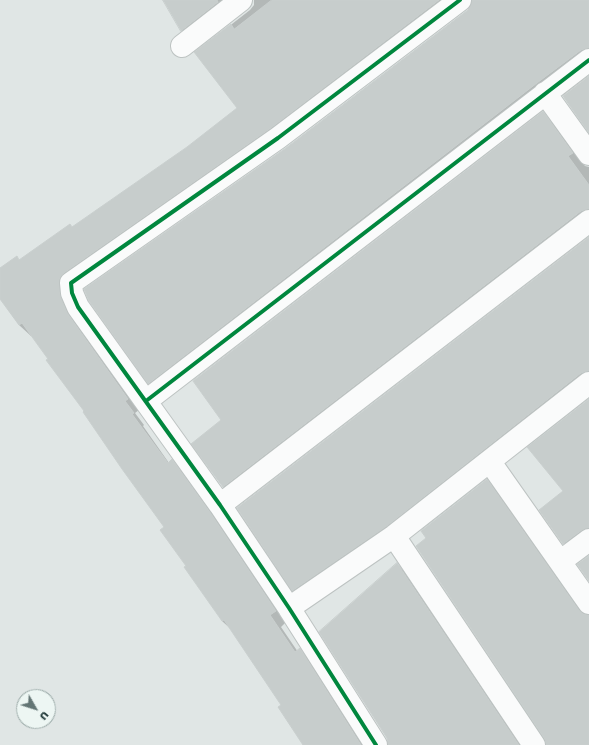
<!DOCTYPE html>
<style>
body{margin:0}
#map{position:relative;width:589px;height:745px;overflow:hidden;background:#e0e6e5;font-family:Jost,sans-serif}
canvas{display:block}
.north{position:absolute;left:16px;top:689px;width:40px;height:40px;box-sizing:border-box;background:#edf6f3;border:1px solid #9baaa8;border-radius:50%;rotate:129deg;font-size:11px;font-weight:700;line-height:16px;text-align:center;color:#1f3837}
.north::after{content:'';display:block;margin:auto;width:14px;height:18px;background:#637574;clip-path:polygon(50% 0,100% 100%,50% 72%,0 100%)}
</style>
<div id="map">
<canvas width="589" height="745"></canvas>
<div class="north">U</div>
</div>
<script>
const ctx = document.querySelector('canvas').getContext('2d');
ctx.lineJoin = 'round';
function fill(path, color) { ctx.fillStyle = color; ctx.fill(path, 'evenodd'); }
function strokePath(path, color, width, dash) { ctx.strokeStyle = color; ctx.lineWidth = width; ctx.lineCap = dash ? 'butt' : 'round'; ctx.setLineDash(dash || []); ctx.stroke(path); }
const shadow = new Path2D(`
 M164 0H247L193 41 182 30Z
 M254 0H467L75 284 139 410 135 413 144 425 143 426 169 463 172 461 183 472 221 525 286 622 281 627 298 652 300 650 311 661 364 745H304L282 705 234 632 222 621 165 527 32 335 31 336 19 325 0 298V269L20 261 73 228 187 148 238 108 196 52 250 10 254 5Z
 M473 0H589V64L160 394 149 383 286 149 468 11Z
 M543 113 554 124 585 166 589 167V225L235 498 223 487V420Z
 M589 238V387L304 601 293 590Z
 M589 400V545L575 555 564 543V491Z
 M487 480 498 492 585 615 589 616V745H547Z
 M397 564 408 575 522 745H389Z`);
const building = new Path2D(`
 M163 0H217L218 2 181 31Z
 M272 0H439L271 128 64 273 60 278V294L68 314 128 399 125 401 134 413 132 414 168 463 172 459 210 512 276 611 270 615 295 652 300 648 361 745H303L278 707 281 705 224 620 222 621 184 567 186 566 160 530 164 527 122 469 83 412 84 411 46 360 48 359 22 323 19 325 0 299V268L17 256 19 260 70 224 72 227 187 147 237 108 194 52 231 24 234 29Z
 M472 0H589V48L581 50 537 83 148 384 89 301 84 289 286 148 468 10Z
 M589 76V133L563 96Z
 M543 111 573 153 568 156 589 185V209L581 211 223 487 191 444 221 420 193 381Z
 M589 237V371L581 373 387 526 292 591 237 508Z
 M589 399V528L582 530 563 544 539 510 563 491 527 447Z
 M487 479 579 610 583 614 589 615V745H546L544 738 416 546 426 538 421 531Z
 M589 556V581L577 564Z
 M397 563 519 745H388L387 738 319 632Z`);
const minor = new Path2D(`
 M182 46 241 0
 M545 93 589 154
 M146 401 589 60
 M490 462 589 603
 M220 505 589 221
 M394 536 534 745
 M561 561 589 540
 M289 608 394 536 589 383
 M376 745 289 608 220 505 78 307 72 293 71 283 278 138 460 0`);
const cycleway = new Path2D(`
 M146 401 589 60
 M376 745 289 608 220 505 78 307 72 293 71 283 278 138 460 0`);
fill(shadow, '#0003');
fill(building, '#c7cdcc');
strokePath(building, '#c9cfce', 1);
strokePath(minor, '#bdc3c2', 24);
strokePath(minor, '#fafbfb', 22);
strokePath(cycleway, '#00873e', 4);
</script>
